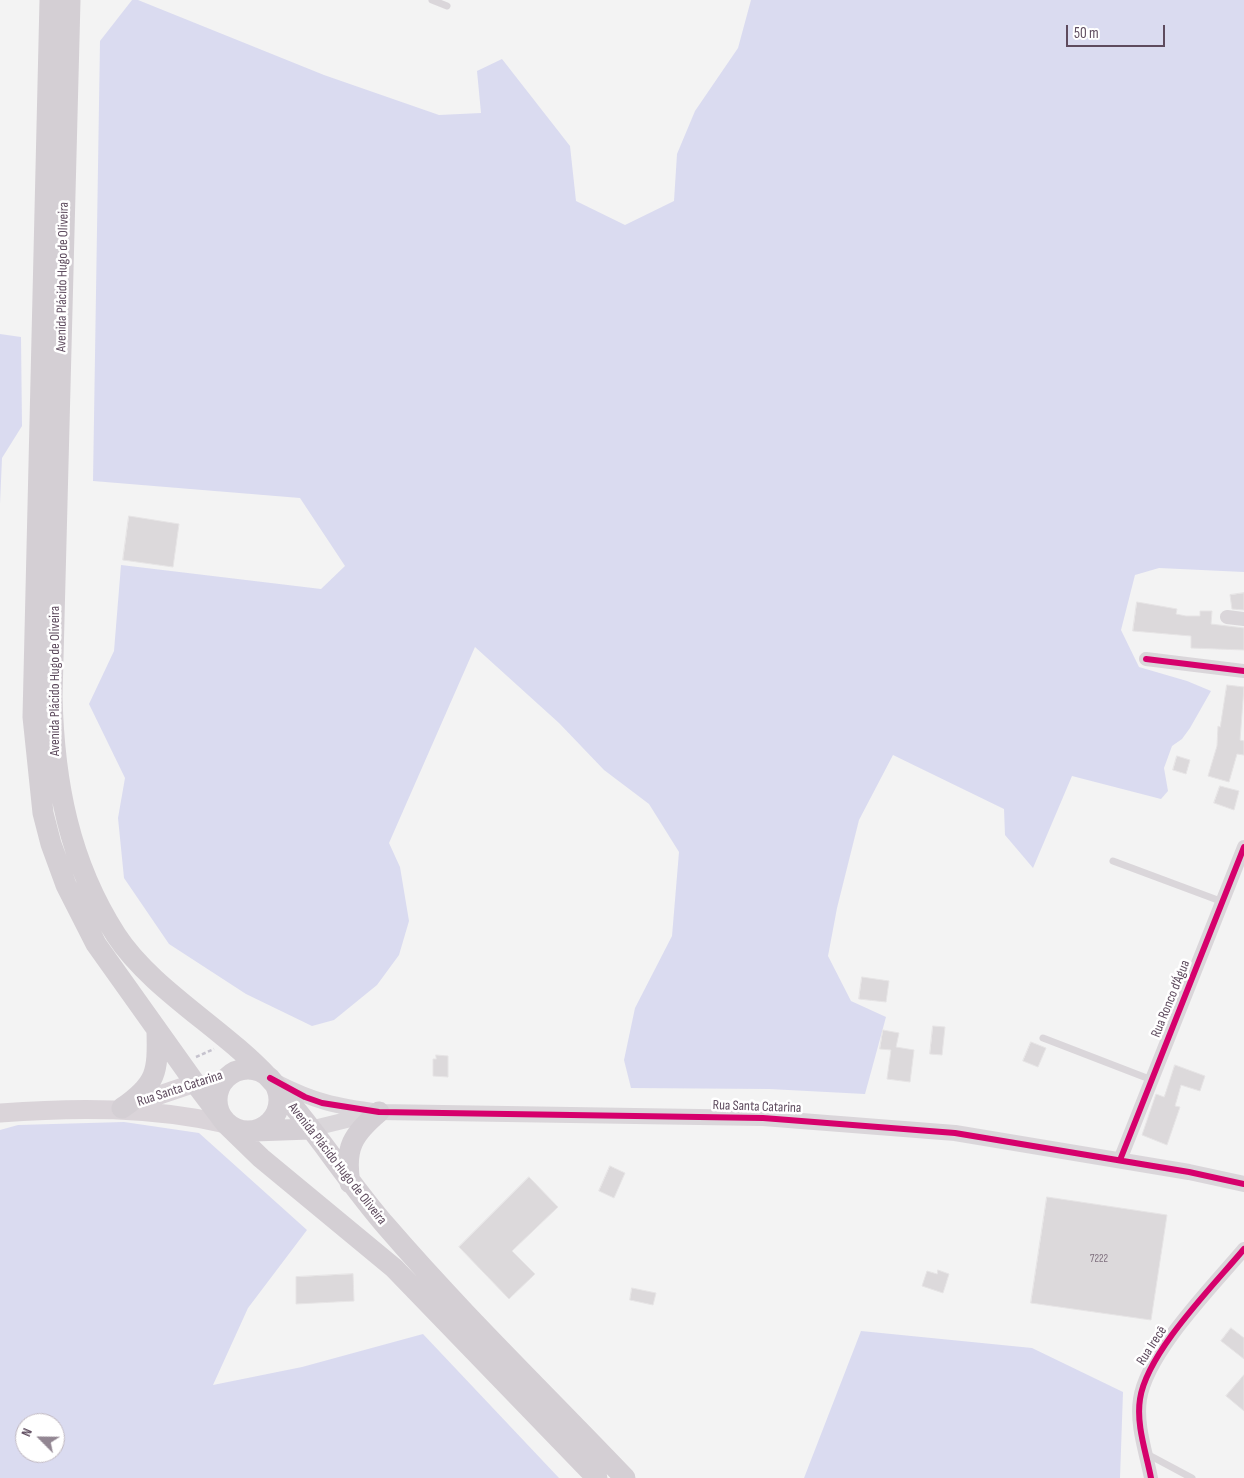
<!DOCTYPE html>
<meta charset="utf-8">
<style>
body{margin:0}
#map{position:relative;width:1244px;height:1478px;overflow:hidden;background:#f3f3f3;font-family:"Sofia Sans Condensed",sans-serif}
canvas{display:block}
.north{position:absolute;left:15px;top:1413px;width:50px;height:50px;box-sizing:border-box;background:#fff;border:1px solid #bfb7bf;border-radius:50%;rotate:293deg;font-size:14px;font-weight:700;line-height:20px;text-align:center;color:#5e4b5e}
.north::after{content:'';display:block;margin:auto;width:18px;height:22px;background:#928692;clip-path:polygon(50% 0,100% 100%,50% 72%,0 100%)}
.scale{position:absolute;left:1066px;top:25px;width:99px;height:22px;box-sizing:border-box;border:2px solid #5e4b5e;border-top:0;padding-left:6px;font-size:15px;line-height:18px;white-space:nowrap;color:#5e4b5e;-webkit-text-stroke:4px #fff;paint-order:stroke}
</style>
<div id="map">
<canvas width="1244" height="1478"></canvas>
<div class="north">N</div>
<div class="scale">50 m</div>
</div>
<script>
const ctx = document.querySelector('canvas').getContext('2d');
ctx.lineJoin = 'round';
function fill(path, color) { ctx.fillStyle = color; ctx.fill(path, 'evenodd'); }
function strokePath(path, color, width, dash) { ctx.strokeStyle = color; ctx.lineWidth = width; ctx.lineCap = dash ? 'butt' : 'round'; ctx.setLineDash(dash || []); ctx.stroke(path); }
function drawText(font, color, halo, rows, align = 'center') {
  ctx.font = font + ' "Sofia Sans Condensed",sans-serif'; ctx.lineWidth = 5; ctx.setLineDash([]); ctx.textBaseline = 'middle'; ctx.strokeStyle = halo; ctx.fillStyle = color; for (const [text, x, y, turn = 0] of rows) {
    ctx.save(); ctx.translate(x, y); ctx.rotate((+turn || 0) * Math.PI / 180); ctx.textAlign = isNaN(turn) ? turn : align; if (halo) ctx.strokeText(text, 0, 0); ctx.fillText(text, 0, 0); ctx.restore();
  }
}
const green = new Path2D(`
 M132 0H138L324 75 439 115 481 113 477 71 502 59 570 146 576 201 625 225 674 201 677 154 695 111 738 48 751 0H1244V572L1159 568 1135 575 1121 630 1139 667 1187 681 1211 691 1190 728 1182 739 1172 746 1164 768 1168 791 1161 799 1072 776 1033 868 1005 835 1004 809 893 755 859 820 837 908 828 956 851 1001 886 1017 865 1094 769 1089 631 1088 624 1060 635 1008 672 936 679 852 649 804 604 770 559 723 475 647 389 843 400 867 409 921 399 955 377 985 334 1020 312 1026 246 994 169 944 124 878 118 818 125 778 89 704 114 651 121 565 321 589 345 566 300 498 93 481 100 41Z
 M0 334 21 337 22 426 2 458 0 504Z
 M124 1122 199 1133 307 1230 248 1308 213 1385 302 1367 423 1334 559 1478H0V1130L18 1125ZM25 1423H55V1453H25Z
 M861 1331 1032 1348 1123 1392 1120 1478H804Z`);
const building = new Path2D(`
 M129 516 179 524 173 567 123 560Z
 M1244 593V610L1232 609 1230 595Z
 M1137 602 1177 609 1176 614 1186 616H1200V611H1212L1211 624 1244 628V650L1191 648V636L1133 631Z
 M1227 685 1244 687 1240 740 1244 741V755L1237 754 1229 782 1208 776 1217 746 1218 726 1220 727Z
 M1177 756 1190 760 1186 774 1173 770Z
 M1220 786 1239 791 1234 810 1214 803Z
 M862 977 889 981 886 1002 859 999Z
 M933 1026 945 1027 942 1055 930 1054Z
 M883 1030 899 1033 896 1047 914 1050 910 1082 887 1079 891 1050 880 1049Z
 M1031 1042 1046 1048 1038 1067 1023 1061Z
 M436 1055 448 1056V1077L433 1076V1059H436Z
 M1175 1065 1205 1076 1200 1091 1181 1085 1175 1106 1180 1107 1167 1145 1142 1135 1156 1094 1164 1097Z
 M610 1166 625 1173 614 1198 599 1191Z
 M529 1177 558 1207 512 1251 535 1274 509 1299 459 1247Z
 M1047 1197 1167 1215 1151 1320 1031 1303Z
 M938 1270 949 1274 943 1293 922 1286 927 1271 937 1274Z
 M353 1274 354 1301 296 1304V1277Z
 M632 1288 656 1293 653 1305 630 1300Z
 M1231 1328 1244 1338V1359L1221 1341Z
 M1244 1375V1411L1226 1396Z`);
const path = new Path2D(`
 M196 1057 214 1049`);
const service = new Path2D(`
 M432 0 447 6
 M1113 861 1223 902
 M1043 1038 1152 1080
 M1147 1454 1192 1478`);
const minor = new Path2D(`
 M1227 617 1244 619
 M1146 659 1244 671
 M1120 1160 1244 847
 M1151 1478C1146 1452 1136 1425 1140 1399 1147 1352 1214 1285 1244 1249`);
const tertiary = new Path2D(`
 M276 1082C315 1102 336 1106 379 1112L763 1118 955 1133 1189 1172 1244 1184
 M310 1129 371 1114`);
const secondary = new Path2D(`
 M127 1106 195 1083
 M0 1113C77 1107 151 1107 226 1124`);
const primary = new Path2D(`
 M50 0 33 717 43 813 51 844 66 885 96 944 195 1083 226 1124 261 1158 394 1268 597 1478
 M70 0 52 696C54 782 69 862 116 935 151 989 224 1029 269 1078 312 1124 346 1180 387 1227 462 1314 546 1395 625 1478
 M217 1100a31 31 0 1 1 62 0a31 31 0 1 1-62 0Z
 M122 1108C157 1084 158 1072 157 1031
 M254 1131 310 1129
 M350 1183C344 1148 353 1134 379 1112`);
const cycleway = new Path2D(`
 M1146 659 1244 671
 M270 1078 305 1097 322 1103 379 1112 763 1118 955 1133 1189 1172 1244 1184
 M1120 1160 1244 847
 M1151 1478C1146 1452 1136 1425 1140 1399 1147 1352 1214 1285 1244 1249`);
const numberNames = [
 ["7222",1099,1259]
];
const streetNames = [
 ["Avenida Plácido Hugo de Oliveira",63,277,-89],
 ["Avenida Plácido Hugo de Oliveira",55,681,-90],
 ["Rua Ronco d’Água",1171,999,-68],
 ["Rua Santa Catarina",180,1089,-18],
 ["Rua Santa Catarina",757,1107,2],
 ["Avenida Plácido Hugo de Oliveira",337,1164,52],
 ["Rua Irecê",1152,1346,-57]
];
fill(green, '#dadbf0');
fill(building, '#dcd9db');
strokePath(building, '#e6e4e5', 1);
strokePath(path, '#c6c3ce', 2.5, [4, 2.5]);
strokePath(service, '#dad6da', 7);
strokePath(minor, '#dad6da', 14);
strokePath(tertiary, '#dad6da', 16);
strokePath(secondary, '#dad4d9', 19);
strokePath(primary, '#d4cfd4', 21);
strokePath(cycleway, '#d6006c', 6);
drawText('11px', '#80717f', null, numberNames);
drawText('14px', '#5e4b5e', '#fff', streetNames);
</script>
